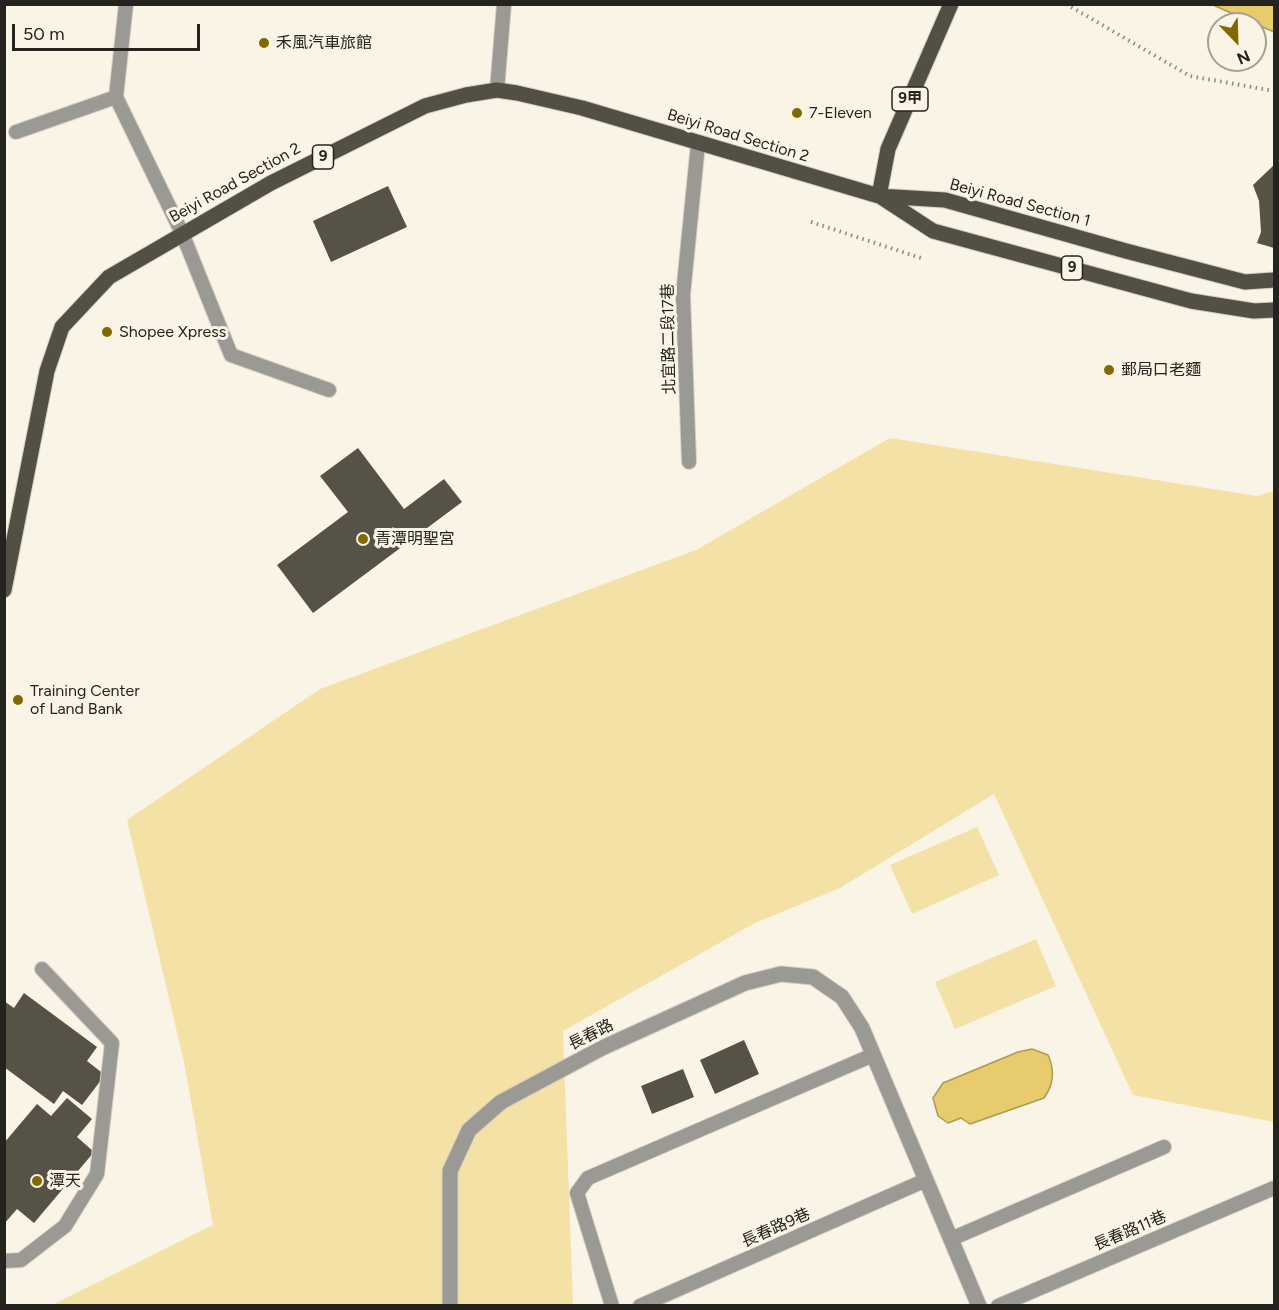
<!DOCTYPE html>
<meta charset="utf-8">
<style>
body{margin:0}
#map{position:relative;width:1279px;height:1310px;overflow:hidden;background:#f9f4e6;font-family:Figtree,sans-serif}
canvas{display:block}
.frame{position:absolute;inset:0;border:6px solid #25231e;pointer-events:none}
.north{position:absolute;left:1207px;top:12px;width:60px;height:60px;box-sizing:border-box;background:#f9f4e6;border:2px solid #a4a096;border-radius:50%;rotate:157deg;font-size:16px;font-weight:700;line-height:24px;text-align:center;color:#25231e}
.north::after{content:'';display:block;margin:auto;width:21px;height:27px;background:#816800;clip-path:polygon(50% 0,100% 100%,50% 72%,0 100%)}
.scale{position:absolute;left:12px;top:24px;width:188px;height:27px;box-sizing:border-box;border:3px solid #25231e;border-top:0;padding-left:8px;font-size:18px;line-height:21px;white-space:nowrap;color:#25231e;-webkit-text-stroke:4px #f9f4e6;paint-order:stroke}
</style>
<div id="map">
<canvas width="1279" height="1310"></canvas>
<div class="frame"></div>
<div class="north">N</div>
<div class="scale">50 m</div>
</div>
<script>
const ctx = document.querySelector('canvas').getContext('2d');
ctx.lineJoin = 'round';
function fill(path, color) { ctx.fillStyle = color; ctx.fill(path, 'evenodd'); }
function strokePath(path, color, width, dash) { ctx.strokeStyle = color; ctx.lineWidth = width; ctx.lineCap = dash ? 'butt' : 'round'; ctx.setLineDash(dash || []); ctx.stroke(path); }
function drawText(font, color, halo, rows, align = 'center') {
  ctx.font = font + ' Figtree,"Noto Sans TC",sans-serif'; ctx.lineWidth = 6; ctx.setLineDash([]); ctx.textBaseline = 'middle'; ctx.strokeStyle = halo; ctx.fillStyle = color; for (const [text, x, y, turn = 0] of rows) {
    ctx.save(); ctx.translate(x, y); ctx.rotate((+turn || 0) * Math.PI / 180); ctx.textAlign = isNaN(turn) ? turn : align; if (halo) ctx.strokeText(text, 0, 0); ctx.fillText(text, 0, 0); ctx.restore();
  }
}
const green = new Path2D(`
 M890 438 1257 496 1274 491V1122L1133 1095 994 794 840 888 755 923 563 1031 573 1305 50 1306 213 1225 184 1062 127 820 320 689 696 550Z
 M977 827 999 875 912 914 890 865Z
 M1036 939 1056 986 955 1029 935 982Z`);
const water = new Path2D(`
 M1213 5H1274V32Z
 M1032 1049 1048 1055C1055 1070 1054 1084 1044 1098L970 1124 961 1118 948 1123 938 1116 933 1098 943 1083 1018 1052Z`);
const building = new Path2D(`
 M1274 165V248L1257 243 1261 232 1259 201 1253 185Z
 M388 186 407 227 331 262 313 221Z
 M358 448 404 509 444 479 462 502 313 613 277 565 348 512 320 476Z
 M24 993 97 1047 87 1061 105 1075 82 1105 63 1091 54 1104 4 1067V1001L14 1008Z
 M744 1040 759 1074 715 1094 700 1060Z
 M683 1069 694 1097 652 1114 641 1086Z
 M67 1098 92 1119 77 1137 94 1152 34 1223 17 1209 4 1224V1143L37 1104 51 1116Z`);
const path = new Path2D(`
 M1066 4 1190 76 1274 91
 M811 222 924 259`);
const lane = new Path2D(`
 M126 4 116 97 182 233 231 355 329 390
 M497 90 504 4
 M16 132 116 97
 M689 462 683 295 698 144
 M951 1239 1164 1147
 M4 1261 21 1260 65 1226 97 1174 112 1043 42 969
 M612 1306 577 1193 588 1178 873 1055
 M640 1306 926 1180
 M998 1306 1274 1188`);
const street = new Path2D(`
 M450 1306V1171L469 1130 501 1102 602 1048 745 983 781 974 813 977 842 997 862 1028 979 1306`);
const primary = new Path2D(`
 M879 196 888 149 951 4
 M881 197 933 231 1191 301 1254 311 1274 310
 M4 590 47 371 62 327 109 277 271 183 425 106 466 95 497 90 517 93 582 108 879 196 945 200 1126 251 1245 282 1274 280`);
const markers = [
 [264,43,6,"#816800"],
 [797,113,6,"#816800"],
 [107,332,6,"#816800"],
 [1109,370,6,"#816800"],
 [363,539,6,"#816800"],
 [18,700,6,"#816800"],
 [37,1181,6,"#816800"]
];
const shields = [
 [910,99,36],
 [323,157,21],
 [1072,268,21]
];
const shieldNames = [
 ["9甲",910,99],
 ["9",323,157],
 ["9",1072,268]
];
const poiNames = [
 ["禾風汽車旅館",276,43],
 ["7-Eleven",809,113],
 ["Shopee Xpress",119,332],
 ["郵局口老麵",1121,370],
 ["青潭明聖宮",375,539],
 ["Training Center",30,691],
 ["of Land Bank",30,709],
 ["潭天",49,1181]
];
const streetNames = [
 ["Beiyi Road Section 2",738,136,17],
 ["Beiyi Road Section 2",235,183,-29],
 ["Beiyi Road Section 1",1020,203,15],
 ["北宜路二段17巷",669,339,-91],
 ["長春路",591,1035,-27],
 ["長春路9巷",776,1228,-24],
 ["長春路11巷",1130,1231,-23]
];
fill(green, '#f4e1a6');
fill(water, '#e8cb6d');
strokePath(water, '#ae9955', 1.5);
fill(building, '#565246');
strokePath(lane, '#d3cec2', 16);
strokePath(street, '#d3cec2', 17);
strokePath(primary, '#d3cec2', 17);
strokePath(path, '#8e8a81', 4, [1.5, 4.5]);
strokePath(lane, '#9b9993', 14);
strokePath(street, '#9b9993', 15);
strokePath(primary, '#524f45', 15);
for (const [x, y, r, color] of markers) { const dot = new Path2D(); dot.arc(x, y, r, 0, 2 * Math.PI); ctx.fillStyle = color; ctx.fill(dot); strokePath(dot, '#f9f4e6', 2); }
for (const [x, y, w] of shields) { const box = new Path2D(); box.roundRect(x - w / 2, y - 12, w, 24, 4.5); ctx.fillStyle = '#f9f4e6'; ctx.fill(box); strokePath(box, '#25231e', 1.5); }
drawText('bold 15px', '#25231e', null, shieldNames);
drawText('16px', '#25231e', '#f9f4e6', poiNames, 'left');
drawText('16px', '#25231e', '#f9f4e6', streetNames);
</script>
